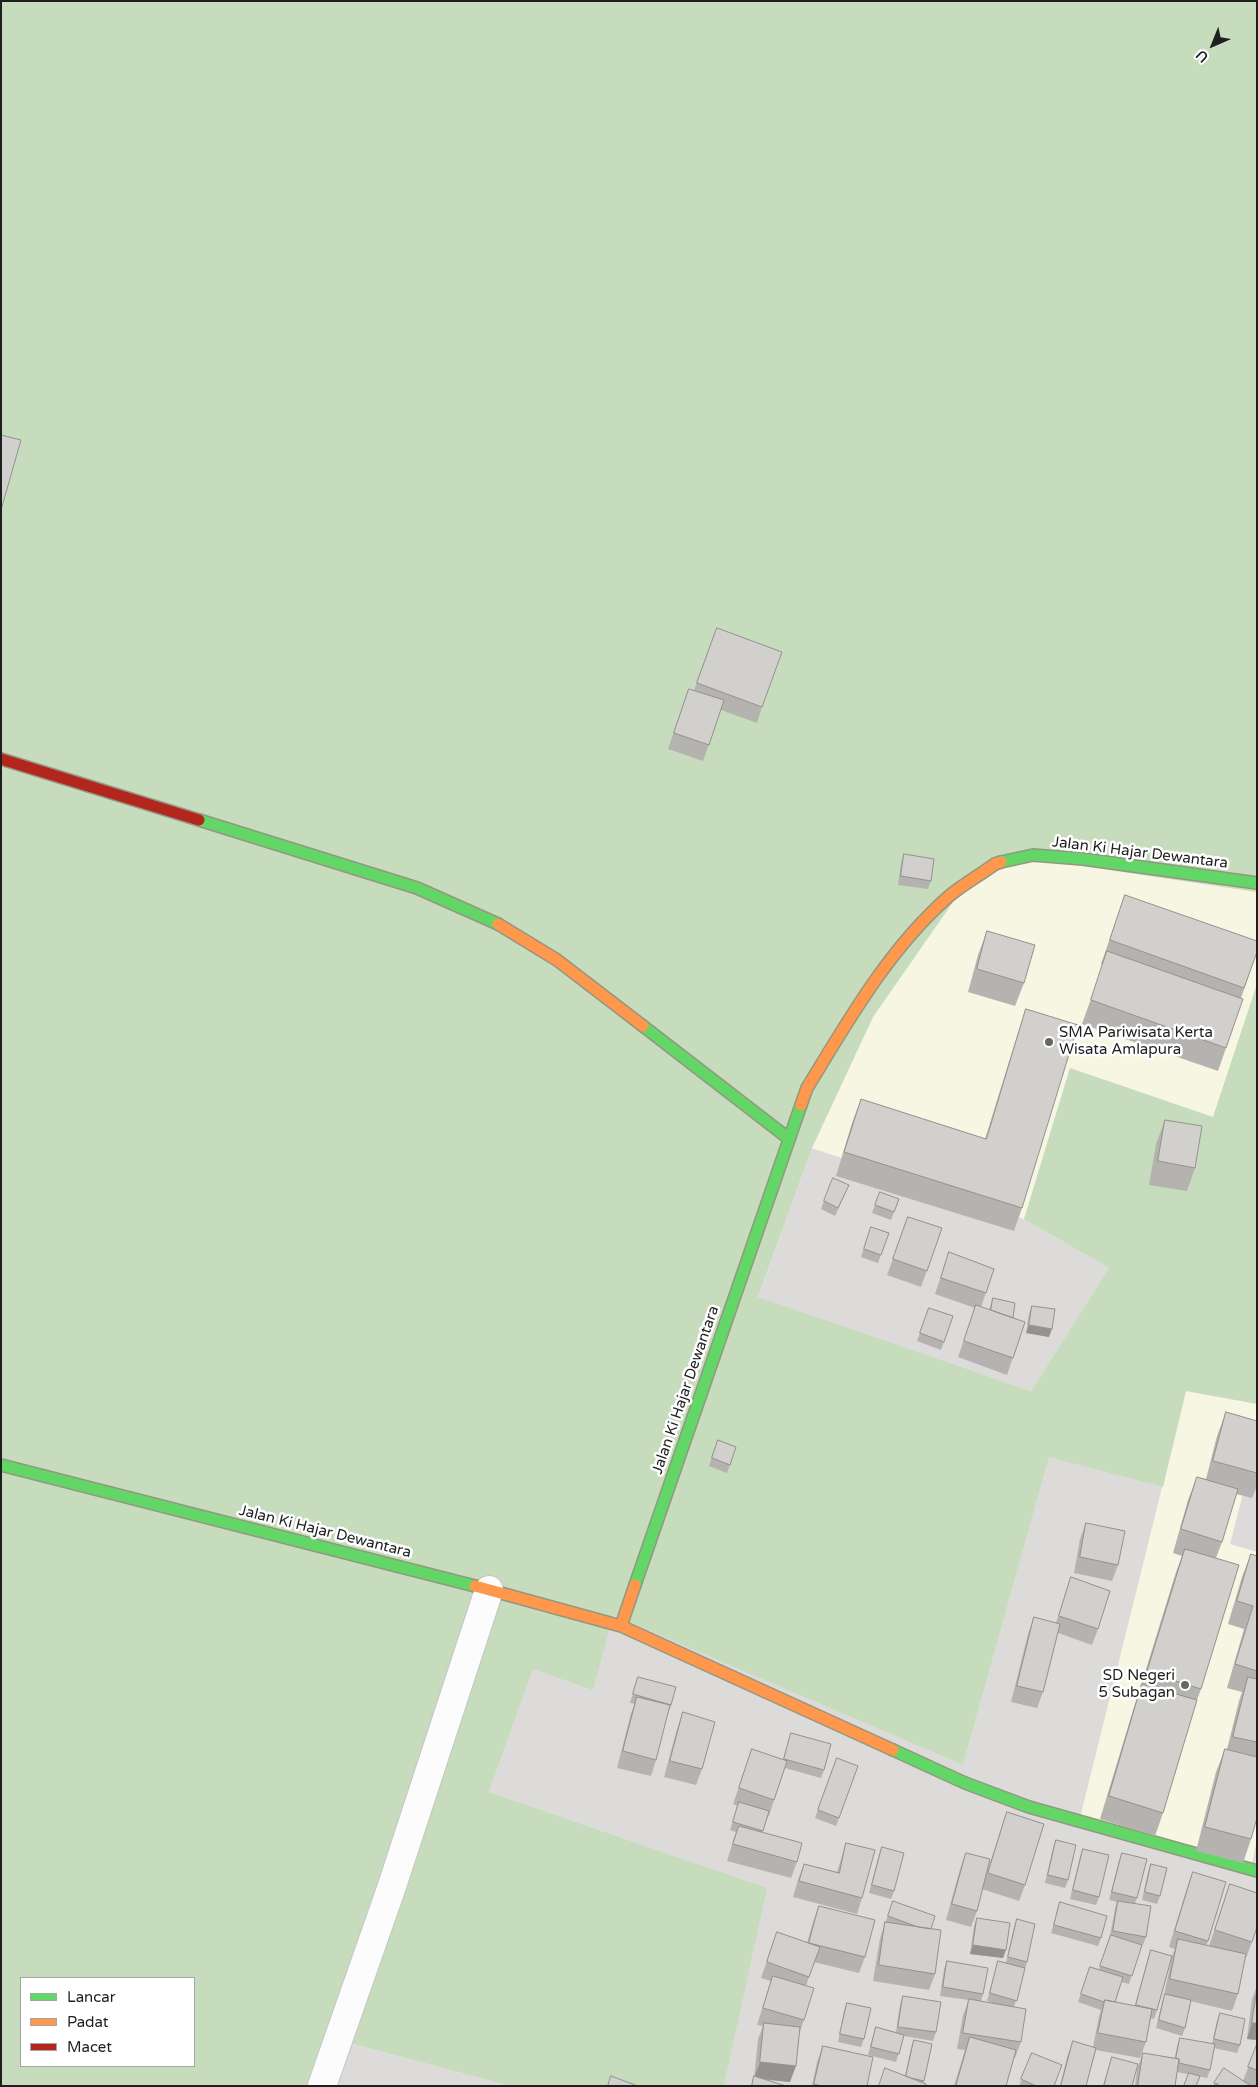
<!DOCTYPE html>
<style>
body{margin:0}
#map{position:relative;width:1258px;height:2087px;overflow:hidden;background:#edece8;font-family:"Varela Round",sans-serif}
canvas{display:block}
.frame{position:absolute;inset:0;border:2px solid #1f1f1f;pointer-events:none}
.legend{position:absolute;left:20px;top:1977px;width:175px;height:90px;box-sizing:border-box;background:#fff;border:1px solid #a5a5a5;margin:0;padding:6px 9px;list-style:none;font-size:15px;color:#1f1f1f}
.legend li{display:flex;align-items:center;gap:10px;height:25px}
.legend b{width:25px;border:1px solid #a5a5a5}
.north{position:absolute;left:1188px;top:20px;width:50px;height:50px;-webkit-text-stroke:4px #fff;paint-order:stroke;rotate:224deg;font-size:14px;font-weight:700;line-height:20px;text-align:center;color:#1f1f1f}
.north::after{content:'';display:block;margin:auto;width:18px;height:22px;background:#1f1f1f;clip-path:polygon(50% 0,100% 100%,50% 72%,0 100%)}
</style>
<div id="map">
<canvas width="1258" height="2087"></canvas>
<div class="frame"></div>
<ul class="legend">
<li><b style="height:6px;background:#63d668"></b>Lancar</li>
<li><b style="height:6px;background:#ff974d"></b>Padat</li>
<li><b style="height:6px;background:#b3261e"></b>Macet</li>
</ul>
<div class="north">U</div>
</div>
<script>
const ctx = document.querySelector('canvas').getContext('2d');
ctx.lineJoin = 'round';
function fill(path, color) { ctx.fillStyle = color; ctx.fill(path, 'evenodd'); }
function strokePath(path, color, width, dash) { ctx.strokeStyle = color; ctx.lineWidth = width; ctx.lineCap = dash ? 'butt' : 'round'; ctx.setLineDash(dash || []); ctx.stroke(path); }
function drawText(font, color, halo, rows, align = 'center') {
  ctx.font = font + ' "Varela Round",sans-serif'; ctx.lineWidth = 5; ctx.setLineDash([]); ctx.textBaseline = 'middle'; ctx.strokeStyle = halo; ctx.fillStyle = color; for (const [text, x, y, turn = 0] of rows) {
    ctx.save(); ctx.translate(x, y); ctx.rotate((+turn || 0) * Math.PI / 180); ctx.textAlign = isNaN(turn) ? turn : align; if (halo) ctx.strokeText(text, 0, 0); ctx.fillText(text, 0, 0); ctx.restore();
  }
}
const residential = new Path2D(`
 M812 1148 1024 1219 1109 1268 1031 1391 758 1298Z
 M1257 1404V2086H724L766 1888 489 1792 533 1669 613 1614 963 1765 1049 1456 1163 1487Z
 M341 2041 510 2086H332Z`);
const education = new Path2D(`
 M1021 857 1257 892V984L1213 1117 1070 1068 1024 1219 812 1148 873 1017 960 892Z
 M1186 1391 1257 1404V1440L1230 1544 1257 1552V1840L1251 1868 1080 1818Z`);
const forest = new Path2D(`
 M1 1H1257V892L1022 857 960 892 873 1017 812 1148 758 1297 1031 1391 1109 1268 1024 1219 1070 1068 1213 1117 1257 984V1404L1186 1391 1163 1487 1049 1457 963 1765 613 1615 593 1690 533 1669 489 1792 767 1888 724 2086H510L342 2041 332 2086H1ZM21 1978H194V2066H21Z`);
const street = new Path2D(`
 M322 2086 391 1889 489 1590`);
const fast = new Path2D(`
 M199 820 417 888 498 924
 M1001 862 1033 855 1083 859 1257 883
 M643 1026 788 1138
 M1 1465 475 1586
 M635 1585 801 1105
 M893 1750 965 1783 1029 1807 1257 1871`);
const slow = new Path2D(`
 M498 924 557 960 643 1026
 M801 1105 807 1088C848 1021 888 950 948 897 962 885 980 875 995 864L1001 862
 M475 1586 621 1626 635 1585
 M621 1626 893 1750`);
const jam = new Path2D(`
 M1 759 199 820`);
const wall = new Path2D(`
 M717 628 762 707 757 723 721 710 703 761 668 749 689 689 694 690Z
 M904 854 931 881 928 889 898 885 901 862Z
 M1125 895 1257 952 1241 998 1226 1048 1218 1071 1082 1024 1103 965 1101 964Z
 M987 931 1024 983 1015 1006 968 992 978 955Z
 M1026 1009 1022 1208 1014 1231 836 1176 852 1123 861 1099 985 1139 1018 1033Z
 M1165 1120 1195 1168 1187 1191 1149 1185 1156 1144Z
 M849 1185 835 1216 821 1209 824 1201Z
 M880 1192 899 1199 891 1220 872 1213Z
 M908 1217 942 1228 921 1287 887 1275Z
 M871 1227 889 1233 878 1263 861 1257Z
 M949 1252 994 1269 981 1307 989 1310 993 1298 1013 1318 1025 1322 1007 1375 958 1357 975 1308 935 1294Z
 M1032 1306 1049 1337 1026 1333 1029 1314Z
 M929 1308 953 1316 941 1350 917 1341Z
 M1226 1412 1257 1421V1486L1252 1498 1236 1494 1222 1542 1216 1558 1201 1689 1197 1700 1163 1813 1155 1836 1100 1819 1134 1707 1139 1692 1176 1572 1182 1556 1173 1553 1188 1500 1197 1477 1206 1479 1217 1436Z
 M718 1440 736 1447 727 1473 709 1466Z
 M1086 1523 1118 1565 1112 1581 1074 1573 1080 1539Z
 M1251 1554 1257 1556V1818L1251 1839 1243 1863 1196 1851 1216 1772 1225 1749H1227L1239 1701 1242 1692 1227 1688 1244 1629 1228 1624 1242 1577Z
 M1071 1577 1098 1629 1092 1645 1058 1633 1043 1692 1037 1708 1011 1702 1028 1634 1034 1617 1056 1623Z
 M638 1677 671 1705 668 1713 656 1760 651 1776 617 1768 631 1713 635 1704 630 1703Z
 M683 1712 702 1769 696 1785 664 1777 677 1729Z
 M791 1733 824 1770 821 1778 785 1768 774 1800 769 1816H768L762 1833 797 1862 791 1878 727 1861 736 1832 730 1830 738 1806 733 1804 752 1749 783 1760Z
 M837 1758 858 1766 836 1826 815 1818Z
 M1007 1812 1025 1885 1019 1901 982 1889 977 1911 971 1927 946 1920 960 1869 966 1853 985 1879Z
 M1056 1840 1068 1880 1065 1888 1045 1883 1053 1848Z
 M846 1843 862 1898 857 1914 793 1897 798 1880 804 1864 837 1872 841 1859Z
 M882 1847 894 1891 891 1899 869 1893 879 1855Z
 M1083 1849 1099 1897 1096 1905 1070 1899 1080 1857Z
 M1122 1853 1137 1898 1135 1903 1146 1937 1143 1945H1141H1142L1129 1984 1121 1982 1115 2002 1135 2006 1148 1958 1151 1950 1172 1956 1175 1949 1169 1947 1187 1888 1193 1872 1208 1941 1206 1946 1213 1947 1209 1946 1230 1884 1252 1942 1246 1958H1245L1238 1994 1232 2011 1190 2001 1185 2028 1182 2036 1156 2028 1162 2003 1165 1995H1164L1172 1957 1157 2010 1154 2019 1151 2018 1146 2042 1140 2058 1096 2050 1086 2086H1060L1067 2057 1073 2041 1093 2047 1099 2016 1101 2010 1078 2002 1090 1967 1099 1969 1110 1936 1115 1909 1117 1902 1109 1900 1119 1861Z
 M1151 1864 1160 1896 1157 1904 1142 1900 1148 1872Z
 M893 1901 931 1929 935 1974 929 1990 873 1981 880 1938Z
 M1060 1902 1101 1938 1098 1946 1051 1933Z
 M819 1906 865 1957 859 1973 814 1962 806 1986 804 2020 799 2034 790 2082 765 2080 786 2086H751L754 2078 758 2039 763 2026 757 2025 771 1981 761 1978 777 1932 807 1943 813 1922Z
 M977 1918 1003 1958 970 1954 974 1926Z
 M1017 1919 1027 1962 1014 2007 1021 2042 1015 2058H1014L1006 2086H954L965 2050 957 2049 963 2015 969 2000 940 1996 944 1969 947 1961 983 1994 981 2001 996 2004 987 2001 998 1961 1006 1963 1014 1927Z
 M1257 1986V2040L1247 2039 1252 1999Z
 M903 1996 936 2032 933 2041 904 2036 896 2062 868 2055 876 2027 896 2032 900 2005Z
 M847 2003 864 2039 861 2047 838 2042 844 2011Z
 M1220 2013 1240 2045 1237 2053 1214 2048 1210 2070 1207 2078 1177 2072 1175 2086H1135L1137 2069 1143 2053 1175 2058 1177 2046 1180 2038 1212 2044 1217 2021Z
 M914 2040 924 2081 923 2083 905 2076 911 2048Z
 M1257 2044V2086H1214V2083L1243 2081Z
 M823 2046 867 2086H812L817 2062Z
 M1032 2053 1054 2086H1019Z
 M1112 2057 1132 2086H1103Z`);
const shadedWall = new Path2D(`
 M1029 1325 1052 1329 1049 1337 1026 1333Z
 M973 1945 1006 1950 1003 1958 970 1954Z
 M1252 2023H1257V2040L1247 2039Z
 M760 2062 796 2066 790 2082 754 2078Z`);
const building = new Path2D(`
 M1 435 21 440 1 510Z
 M717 628 782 652 762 707 697 683Z
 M689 689 724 700 709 745 674 733Z
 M904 854 934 859 931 881 901 876Z
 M1125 895 1257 941V952L1244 988 1110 940Z
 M987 931 1035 945 1024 983 977 969Z
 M1107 951 1243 999 1226 1048 1091 1000Z
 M1026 1009 1078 1025 1022 1208 844 1152 861 1099 986 1139Z
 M1165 1120 1202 1126 1195 1168 1158 1161Z
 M833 1178 849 1185 838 1208 824 1201Z
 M880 1192 899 1199 894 1212 875 1205Z
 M908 1217 942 1228 927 1271 893 1259Z
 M871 1227 889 1233 881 1255 864 1249Z
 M949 1252 994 1269 986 1293 941 1278Z
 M993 1298 1015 1303 1013 1318 991 1310Z
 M976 1305 1025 1322 1013 1358 964 1341Z
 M1032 1306 1055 1309 1052 1329 1029 1325Z
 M929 1308 953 1316 944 1342 920 1333Z
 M1226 1412 1257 1421V1473L1213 1461Z
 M718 1440 736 1447 730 1465 712 1458Z
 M1197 1477 1238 1489 1222 1542 1181 1529Z
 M1086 1523 1125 1531 1118 1565 1080 1557Z
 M1185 1549 1239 1565 1201 1689 1147 1672Z
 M1251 1554 1257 1556V1671L1235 1664 1253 1606 1237 1601Z
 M1071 1577 1110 1591 1098 1629 1059 1616Z
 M1034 1617 1060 1624 1043 1692 1017 1686Z
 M638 1677 676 1687 671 1705 633 1694Z
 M1248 1677 1257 1679V1742L1233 1737Z
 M1142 1684 1197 1700 1163 1813 1109 1796Z
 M637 1697 670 1705 656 1760 623 1751Z
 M683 1712 715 1722 702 1769 670 1761Z
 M791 1733 831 1744 824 1770 784 1759Z
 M752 1749 787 1761 774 1800 739 1788Z
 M1225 1749 1257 1757V1818L1251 1839 1205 1827Z
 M837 1758 858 1766 839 1818 818 1810Z
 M739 1802 769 1811 763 1831 733 1822Z
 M1007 1812 1044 1824 1025 1885 988 1873Z
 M739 1826 802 1843 797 1862 733 1844Z
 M1056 1840 1076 1845 1068 1880 1048 1875Z
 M846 1843 875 1850 862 1898 799 1881 804 1864 839 1873Z
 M882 1847 904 1853 894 1891 872 1885Z
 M1083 1849 1109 1855 1099 1897 1073 1890Z
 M966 1853 990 1859 977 1911 952 1904Z
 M1122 1853 1147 1859 1137 1898 1112 1892Z
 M1151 1864 1167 1868 1160 1896 1145 1892Z
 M1193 1872 1226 1882 1208 1941 1175 1931Z
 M1230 1884 1257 1893V1927L1252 1942 1215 1930Z
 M893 1901 935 1916 931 1929 918 1927 888 1916Z
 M1118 1901 1151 1906 1146 1937 1113 1931Z
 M1060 1902 1107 1916 1101 1938 1054 1925Z
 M819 1906 875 1920 865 1957 809 1943Z
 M977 1918 1010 1923 1006 1950 973 1945Z
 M1017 1919 1035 1924 1027 1962 1008 1957Z
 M885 1922 941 1930 935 1974 879 1965Z
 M777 1932 820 1947 809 1977 767 1962Z
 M1111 1935 1142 1945 1132 1976 1100 1966Z
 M1178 1939 1246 1954 1238 1994 1170 1979Z
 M1151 1950 1172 1956 1157 2010 1136 2005Z
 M947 1961 988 1968 983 1994 943 1987Z
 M998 1961 1025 1968 1017 2001 990 1993Z
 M1090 1967 1123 1977 1115 2002 1105 2000 1104 2002 1081 1994Z
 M773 1976 814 1988 804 2020 763 2008Z
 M1257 1990V2023H1252Z
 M1165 1994 1191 2000 1185 2028 1159 2020Z
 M903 1996 941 2002 936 2032 898 2027Z
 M969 1999 1026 2009 1021 2042 963 2033Z
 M1105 2000 1152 2009 1146 2042 1098 2033Z
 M847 2003 871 2008 864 2039 840 2034Z
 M1220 2013 1245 2019 1240 2045 1214 2039Z
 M764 2023 800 2027 796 2066 760 2062Z
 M876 2027 904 2035 899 2054 871 2047Z
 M970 2037 1016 2050 1006 2086H956Z
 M1180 2038 1215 2044 1210 2070 1179 2063V2059L1176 2058Z
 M914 2040 932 2044 924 2081 911 2078 906 2076Z
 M1073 2041 1096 2048 1086 2086H1061Z
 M1257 2044V2070L1248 2067Z
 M823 2046 873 2057 867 2086H821L814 2084Z
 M1032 2053 1062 2065 1054 2086H1036L1021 2079Z
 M1143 2053 1179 2059 1175 2086H1138Z
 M1112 2057 1138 2064 1132 2086H1104Z
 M885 2068 926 2084V2086H879Z
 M1224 2068 1251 2086H1220L1216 2083 1215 2084 1214 2083Z
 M1189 2073 1200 2076 1196 2086H1184Z
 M611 2076 638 2086H608Z
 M754 2076 786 2086H752Z`);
const markers = [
 [1049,1042,5,"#676765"],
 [1185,1685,5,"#676765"]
];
const streetNames = [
 ["Jalan Ki Hajar Dewantara",1140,853,7],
 ["Jalan Ki Hajar Dewantara",686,1390,-71],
 ["Jalan Ki Hajar Dewantara",325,1532,14]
];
const poiNames = [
 ["SMA Pariwisata Kerta",1059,1033],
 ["Wisata Amlapura",1059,1050],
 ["SD Negeri",1175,1676,"right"],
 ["5 Subagan",1175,1693,"right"]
];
fill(residential, '#dcdbd9');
fill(education, '#f6f6e3');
fill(forest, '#c6dcbd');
strokePath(street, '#c6c6c4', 30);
strokePath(fast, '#949780', 14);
strokePath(slow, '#949780', 14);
strokePath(jam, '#949780', 14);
strokePath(street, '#fcfcfc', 28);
strokePath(fast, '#63d668', 11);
strokePath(slow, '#ff974d', 11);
strokePath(jam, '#b3261e', 11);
fill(wall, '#b5b3af');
fill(shadedWall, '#93928f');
fill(building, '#d2d0cc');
strokePath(building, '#93928f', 1);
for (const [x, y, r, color] of markers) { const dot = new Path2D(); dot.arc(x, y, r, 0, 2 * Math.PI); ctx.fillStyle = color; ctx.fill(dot); strokePath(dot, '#fff', 2); }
drawText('15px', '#1f1f1f', '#fff', streetNames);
drawText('15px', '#1f1f1f', '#fff', poiNames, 'left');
</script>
